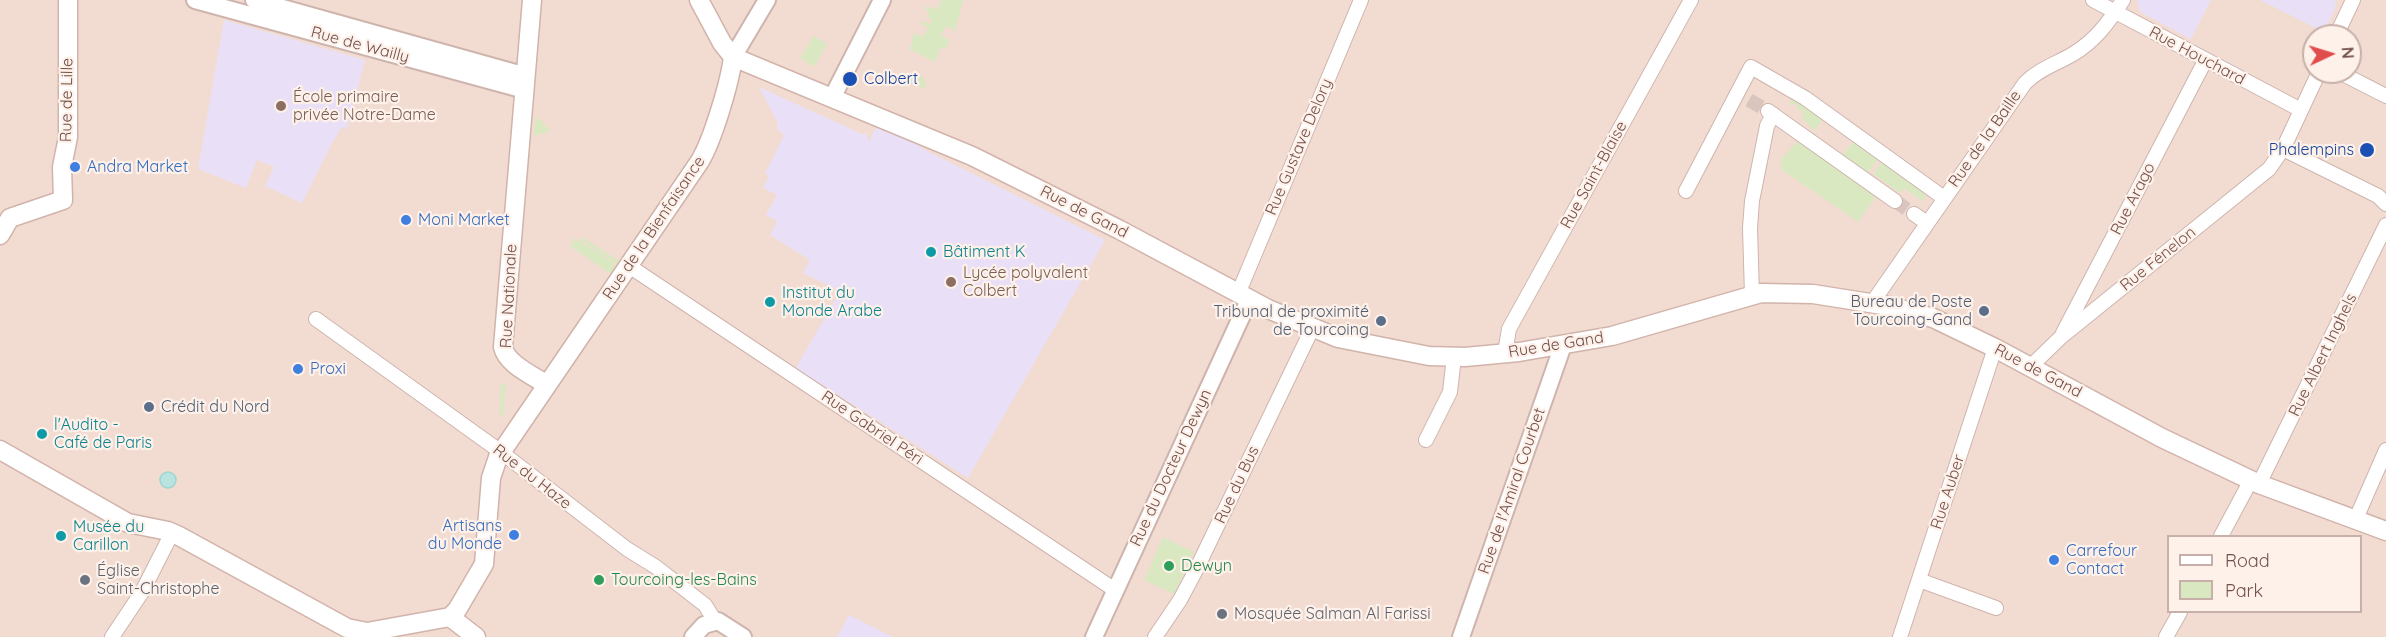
<!DOCTYPE html>
<meta charset="utf-8">
<style>
body{margin:0}
#map{position:relative;width:2386px;height:637px;overflow:hidden;background:#fbece3;font-family:Quicksand,sans-serif}
canvas{display:block}
.legend{position:absolute;left:2167px;top:535px;width:195px;height:78px;box-sizing:border-box;background:#fef1e9;border:2px solid #c6b0a9;margin:0;padding:8px 10px;list-style:none;font-size:18px;color:#724f4a}
.legend li{display:flex;align-items:center;gap:12px;height:30px}
.legend b{width:30px;border:2px solid #c6b0a9}
.north{position:absolute;left:2302px;top:24px;width:60px;height:60px;box-sizing:border-box;background:#fef1e9;border:2px solid #c6b0a9;border-radius:50%;rotate:86deg;font-size:16px;font-weight:700;line-height:24px;text-align:center;color:#724f4a}
.north::after{content:'';display:block;margin:auto;width:21px;height:27px;background:#e04d4d;clip-path:polygon(50% 0,100% 100%,50% 72%,0 100%)}
</style>
<div id="map">
<canvas width="2386" height="637"></canvas>
<ul class="legend">
<li><b style="height:8px;background:#fff"></b>Road</li>
<li><b style="height:16px;background:#dae8c2"></b>Park</li>
</ul>
<div class="north">N</div>
</div>
<script>
const ctx = document.querySelector('canvas').getContext('2d');
ctx.lineJoin = 'round';
function fill(path, color) { ctx.fillStyle = color; ctx.fill(path, 'evenodd'); }
function strokePath(path, color, width, dash) { ctx.strokeStyle = color; ctx.lineWidth = width; ctx.lineCap = dash ? 'butt' : 'round'; ctx.setLineDash(dash || []); ctx.stroke(path); }
function drawText(font, color, halo, rows, align = 'center') {
  ctx.font = font + ' Quicksand,sans-serif'; ctx.lineWidth = 4.5; ctx.setLineDash([]); ctx.textBaseline = 'middle'; ctx.strokeStyle = halo; ctx.fillStyle = color; for (const [text, x, y, turn = 0] of rows) {
    ctx.save(); ctx.translate(x, y); ctx.rotate((+turn || 0) * Math.PI / 180); ctx.textAlign = isNaN(turn) ? turn : align; if (halo) ctx.strokeText(text, 0, 0); ctx.fillText(text, 0, 0); ctx.restore();
  }
}
const residential = new Path2D(`
 M0 0H2386V637H0ZM2314 36H2350V72H2314ZM2168 536H2360V612H2168Z`);
const education = new Path2D(`
 M2137 0H2211L2191 39 2140 12Z
 M2260 0H2335L2336 6 2324 32Z
 M224 20 365 60 347 129 342 127 332 143 302 203 265 186 274 167 257 160 246 188 198 169Z
 M759 87 862 134 867 133 868 142 878 125 922 145 921 148 1105 240 968 478 796 368 840 291 803 273 810 260 770 235 777 221 766 215 777 195 763 188 769 176 765 174 784 135 777 129 778 123Z
 M849 615 893 637H837Z`);
const green = new Path2D(`
 M942 0H963L955 31 946 26 941 35 949 40 946 49 941 47 935 62 909 49 913 42 912 38 915 33 923 37 928 28 921 24 923 21 930 24 932 20 927 17 929 12 925 9 927 6 936 10Z
 M814 36 827 44 814 67 800 58Z
 M904 74 914 79 921 76C926 78 927 84 924 89L902 79Z
 M1792 96 1824 118 1814 131 1803 119 1802 110 1798 111 1796 104 1789 105Z
 M536 116 551 131 533 136Z
 M1799 140 1876 196 1858 222 1782 170 1780 160Z
 M1854 140 1879 158 1867 174 1852 164 1855 159 1852 162 1843 155Z
 M1883 161 1927 194 1922 201 1904 188 1900 193 1873 174Z
 M582 237 619 261 617 264 581 240Z
 M575 238 614 263 615 270 612 275 570 246Z
 M501 384 506 385 503 415H499Z
 M1163 537 1194 552 1174 594 1144 580Z`);
const water = new Path2D(`
 M160 480a8 8 0 1 1 16 0a8 8 0 1 1-16 0Z`);
const minorTunnel = new Path2D(`
 M1749 100 1768 111
 M1895 201 1914 214`);
const minor = new Path2D(`
 M2093 0 2301 110
 M2336 36 2353 0
 M2319 72 2283 149 2378 196 2386 204
 M2339 72 2386 96
 M1768 111 1895 201
 M1686 191 1751 67 1805 98 1944 198
 M1914 214 1927 223
 M629 266 1115 590
 M1238 294 1361 0
 M1752 295 1750 228 1752 201 1767 126 1773 114
 M1872 303 2025 83C2039 69 2056 64 2073 54 2095 41 2109 22 2123 0
 M316 319 501 452 627 549 656 567 705 605 715 621
 M2063 333 2205 61
 M1505 353 1509 329 1691 0
 M2031 366 2061 337 2269 169 2283 149
 M1426 440 1450 392 1454 357
 M2259 484 2386 225
 M2355 521 2386 450
 M2221 536 2251 480
 M1919 580 1996 608
 M112 637 142 592 172 533
 M1155 637 1180 600 1196 570 1312 329
 M1900 637 1995 348
 M2166 637 2180 612`);
const tertiary = new Path2D(`
 M195 0 525 90
 M254 0 526 76
 M733 57 767 0
 M832 98 882 0
 M693 637 704 625 718 621 743 637
 M1094 637 1249 300
 M1461 637 1563 345`);
const secondary = new Path2D(`
 M532 0 503 347C506 364 534 376 547 385
 M699 0 722 43 733 57 972 156 1120 230 1268 309 1338 338 1429 356 1465 357 1519 352 1612 336 1761 293 1813 294 1889 306 1933 318 1995 348 2162 438 2259 484 2386 531
 M10 218 63 200 62 167 68 137V0
 M0 235 10 218
 M0 450 128 523 168 531 179 536 347 628 367 632 450 617
 M450 617 457 610 484 564 491 478 498 457 700 161C713 139 730 82 733 57
 M450 617 476 637`);
const markers = [
 [850,79,8,"#1a4fb4"],
 [281,106,6,"#8d6e63"],
 [2367,150,8,"#1a4fb4"],
 [75,167,6,"#3f7fe0"],
 [406,220,6,"#3f7fe0"],
 [931,252,6,"#0f9aa8"],
 [951,282,6,"#8d6e63"],
 [770,302,6,"#0f9aa8"],
 [1984,311,6,"#5c6f8a"],
 [1381,321,6,"#5c6f8a"],
 [298,369,6,"#3f7fe0"],
 [149,407,6,"#5c6f8a"],
 [42,434,6,"#0f9aa8"],
 [514,535,6,"#3f7fe0"],
 [61,536,6,"#0f9aa8"],
 [2054,560,6,"#3f7fe0"],
 [1169,566,6,"#2e9e5b"],
 [85,580,6,"#6b7280"],
 [599,580,6,"#2e9e5b"],
 [1222,614,6,"#6b7280"]
];
const streetNames = [
 ["Rue de Wailly",360,45,15],
 ["Rue Houchard",2197,56,28],
 ["Rue de Lille",67,100,-89],
 ["Rue de la Baille",1985,139,-55],
 ["Rue Gustave Delory",1299,147,-67],
 ["Rue Saint-Blaise",1594,175,-61],
 ["Rue Arago",2133,199,-63],
 ["Rue de Gand",1084,212,27],
 ["Rue de la Bienfaisance",654,228,-56],
 ["Rue Fénelon",2158,259,-39],
 ["Rue Nationale",509,296,-87],
 ["Rue de Gand",1556,345,-9],
 ["Rue Albert Inghels",2323,355,-64],
 ["Rue de Gand",2038,371,28],
 ["Rue Gabriel Péri",872,428,34],
 ["Rue du Docteur Dewyn",1171,468,-65],
 ["Rue du Haze",532,477,38],
 ["Rue du Bus",1237,485,-65],
 ["Rue de l'Amiral Courbet",1512,491,-71],
 ["Rue Auber",1948,492,-72]
];
const transitNames = [
 ["Colbert",864,79],
 ["Phalempins",2354,150,"right"]
];
const educationNames = [
 ["École primaire",293,97],
 ["privée Notre-Dame",293,115],
 ["Lycée polyvalent",963,273],
 ["Colbert",963,291]
];
const shopNames = [
 ["Andra Market",87,167],
 ["Moni Market",418,220],
 ["Proxi",310,369],
 ["Artisans",502,526,"right"],
 ["du Monde",502,544,"right"],
 ["Carrefour",2066,551],
 ["Contact",2066,569]
];
const cultureNames = [
 ["Bâtiment K",943,252],
 ["Institut du",782,293],
 ["Monde Arabe",782,311],
 ["l'Audito -",54,425],
 ["Café de Paris",54,443],
 ["Musée du",73,527],
 ["Carillon",73,545]
];
const serviceNames = [
 ["Bureau de Poste",1972,302],
 ["Tourcoing-Gand",1972,320],
 ["Tribunal de proximité",1369,312],
 ["de Tourcoing",1369,330],
 ["Crédit du Nord",161,407,"left"]
];
const leisureNames = [
 ["Dewyn",1181,566],
 ["Tourcoing-les-Bains",611,580]
];
const worshipNames = [
 ["Église",97,571],
 ["Saint-Christophe",97,589],
 ["Mosquée Salman Al Farissi",1234,614]
];
fill(residential, '#f2dcd2');
fill(education, '#e9e0f7');
fill(green, '#dae8c2');
fill(water, '#b9e3e0');
strokePath(water, '#9fd5d1', 1.5);
strokePath(minorTunnel, '#d9c5bd', 14, [14, 7]);
strokePath(minor, '#ceb4ad', 16);
strokePath(tertiary, '#ceb4ad', 20);
strokePath(secondary, '#d1b3aa', 21);
strokePath(minor, '#fff', 14);
strokePath(tertiary, '#fff', 16);
strokePath(secondary, '#fff', 18);
for (const [x, y, r, color] of markers) { const dot = new Path2D(); dot.arc(x, y, r, 0, 2 * Math.PI); ctx.fillStyle = color; ctx.fill(dot); strokePath(dot, '#fef1e9', 2); }
drawText('16px', '#724f4a', '#fef1e9', streetNames);
drawText('16px', '#164399', '#fef1e9', transitNames, 'left');
drawText('16px', '#785e54', '#fef1e9', educationNames, 'left');
drawText('16px', '#366cbe', '#fef1e9', shopNames, 'left');
drawText('16px', '#0d838f', '#fef1e9', cultureNames, 'left');
drawText('16px', '#4e5e75', '#fef1e9', serviceNames, 'right');
drawText('16px', '#27864d', '#fef1e9', leisureNames, 'left');
drawText('16px', '#5b616d', '#fef1e9', worshipNames, 'left');
</script>
